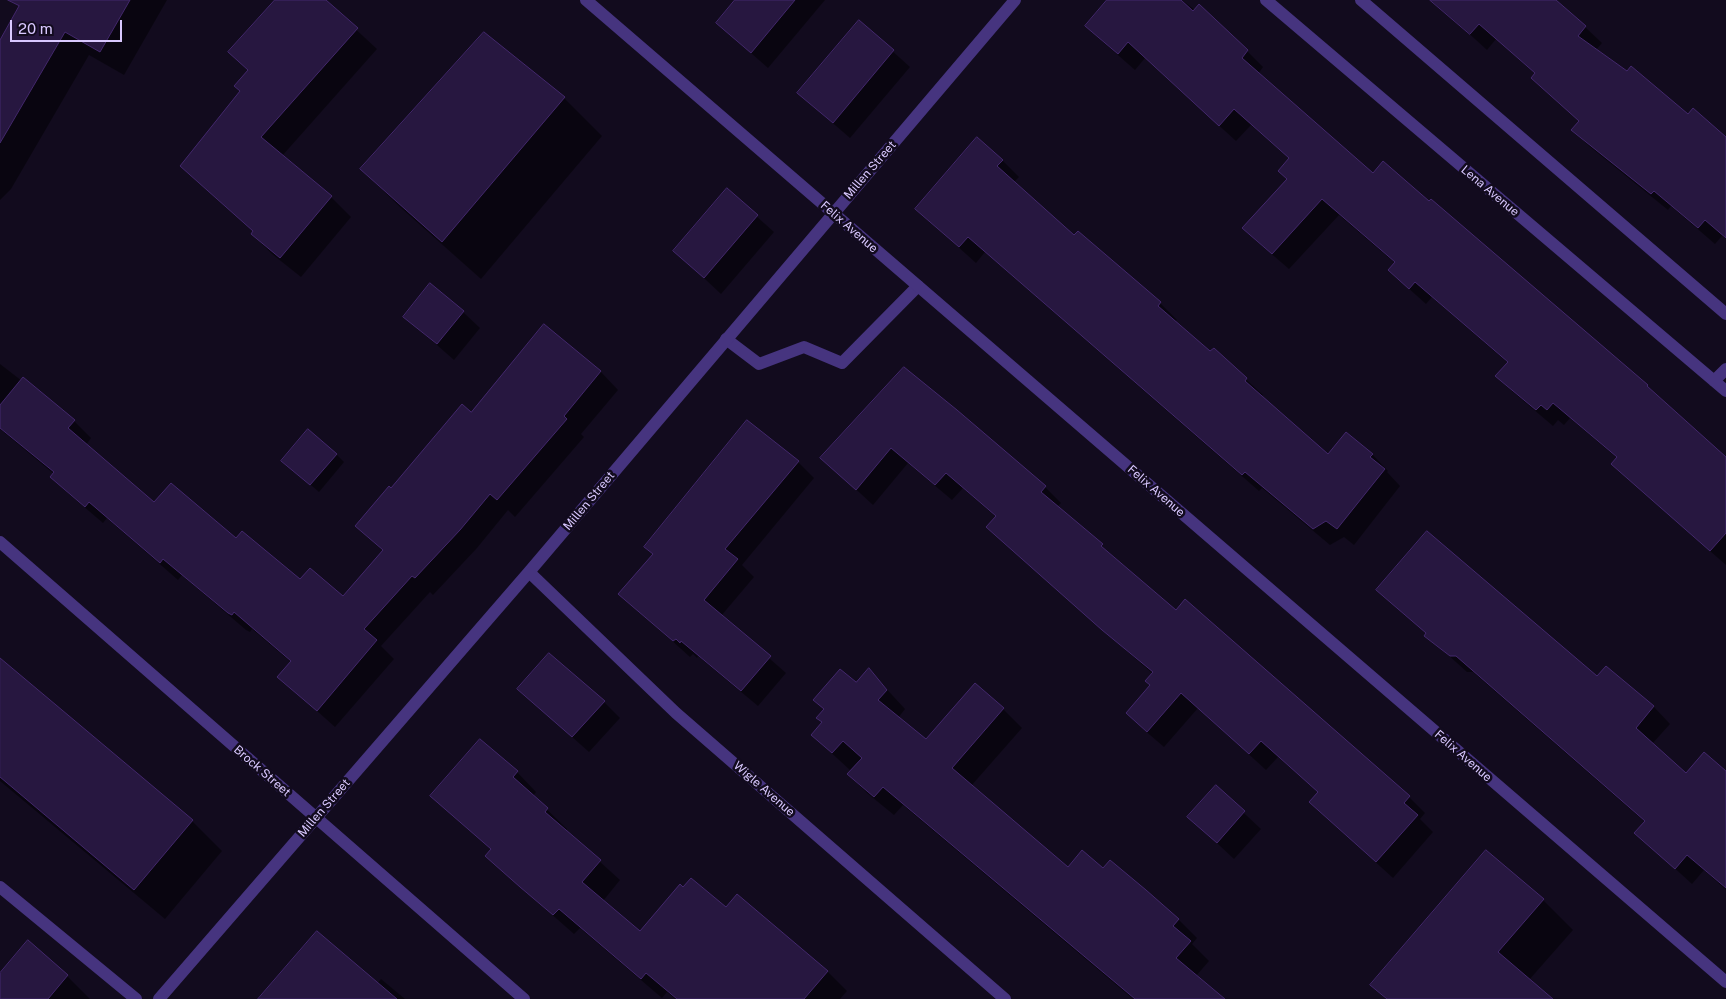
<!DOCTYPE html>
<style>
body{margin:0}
#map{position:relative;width:1726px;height:999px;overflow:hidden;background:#120b1e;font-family:"Public Sans",sans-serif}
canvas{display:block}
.scale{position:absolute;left:10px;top:20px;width:112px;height:22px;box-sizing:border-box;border:2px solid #d9c8ff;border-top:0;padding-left:6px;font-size:15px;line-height:18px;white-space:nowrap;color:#d9c8ff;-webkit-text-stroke:4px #120b1e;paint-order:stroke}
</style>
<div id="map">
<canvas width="1726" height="999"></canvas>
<div class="scale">20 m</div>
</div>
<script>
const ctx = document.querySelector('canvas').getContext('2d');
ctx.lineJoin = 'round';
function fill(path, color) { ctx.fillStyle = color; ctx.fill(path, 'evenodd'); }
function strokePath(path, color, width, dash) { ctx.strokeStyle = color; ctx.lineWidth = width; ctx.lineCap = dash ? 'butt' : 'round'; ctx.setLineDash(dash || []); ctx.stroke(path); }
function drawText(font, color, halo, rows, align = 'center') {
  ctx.font = font + ' "Public Sans",sans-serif'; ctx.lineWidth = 5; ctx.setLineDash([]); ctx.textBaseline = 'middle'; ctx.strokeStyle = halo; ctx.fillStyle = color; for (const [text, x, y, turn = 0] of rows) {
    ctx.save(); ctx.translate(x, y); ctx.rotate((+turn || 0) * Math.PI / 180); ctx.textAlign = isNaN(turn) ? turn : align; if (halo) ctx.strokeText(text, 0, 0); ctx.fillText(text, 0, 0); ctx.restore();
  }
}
const shadow = new Path2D(`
 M24 0H167L124 75 89 55 11 189 0 200V43Z
 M276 0H324L377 49 282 156 331 197 351 217 301 277 272 254 252 234 254 232 181 166 242 91 249 71 230 52Z
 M737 0H825L768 68 717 23Z
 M1109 0H1182L1247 51 1263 67 1258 74 1373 174 1647 386 1726 458V565L1629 480 1613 464 1617 458 1570 418 1564 425 1558 420 1553 426 1513 392 1497 376 1508 363 1432 297 1426 304 1406 286 1395 263 1339 215 1289 269 1260 244 1244 228 1288 179 1290 159 1251 125 1236 141 1145 58 1135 70 1103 42 1086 26Z
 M1450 0H1546L1585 27 1602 43 1596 50 1726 142V239L1722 236 1715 244 1671 206 1668 210 1589 146 1573 130 1580 121 1536 74 1496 39 1487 50 1442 9Z
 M859 21 910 67 850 138 798 93Z
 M564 98 602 136 481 279 400 207 361 169Z
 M1002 160 1019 177 1013 183 1075 237 1078 233 1160 303 1177 320 1174 322 1210 353 1214 350 1263 395 1261 397 1328 456 1372 454 1388 471 1387 472 1400 486 1354 545 1344 537 1330 545 1262 488 1259 491 985 252 976 263 916 209Z
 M727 190 774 232 721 294 675 251Z
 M463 312 480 328 454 360 405 317Z
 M544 326 601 372 618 390 581 434 584 437 515 517 508 510 477 548 433 595 430 592 381 646 394 659 335 727 279 677 291 662 252 629 250 632 246 630 182 575 178 580 107 518 103 523 69 494 52 477 54 474 0 429V364L74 421 91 438 86 445 154 504 236 539 300 581 343 597 383 551 356 526 471 413Z
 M904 369 1045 487 1061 503 1057 507 1176 611 1409 797 1425 813 1420 819 1433 832 1393 878 1327 818 1319 793 1278 757 1266 770 1198 708 1164 747 1143 729 1127 713 1151 686 1153 674 1004 543 996 517 963 488 952 500 908 463 873 505 822 458Z
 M336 454 344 462 319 492 283 461Z
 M798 462 814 478 742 565 754 577 721 616 786 673 758 706 698 656 697 658 693 654 690 657 620 594Z
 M1426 635 1597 678 1606 668 1654 707 1670 724 1652 744 1686 775 1726 773V890L1704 870 1692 884 1636 833 1645 822 1473 672H1467Z
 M0 660 192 821 222 851 165 919 0 781Z
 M869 670 905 709 898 718 926 741 1003 709 1022 728 971 786 1068 868 1103 870 1178 919 1197 938 1192 944 1209 961 1196 976 1223 999H1133L903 805 894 815 867 793 848 774 851 771 812 735Z
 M518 689 604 702 620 718 589 752Z
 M517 772 536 792 533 796 567 829 566 831 620 880 603 901 640 932 726 909 827 971 847 991 840 999H675L667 992 662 998 580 928 574 934 507 875 487 856 492 850 432 796Z
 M1216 787 1261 829 1234 859 1189 817Z
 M1486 852 1543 900 1573 930 1529 980 1551 999H1386L1372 985Z
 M28 942 67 976 90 999H0V975Z
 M381 979 405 999H268L377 984Z`);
const building = new Path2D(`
 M8 0H130L100 52 65 32 0 143V40L19 6Z
 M275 0H326L358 28 261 137 332 196 280 258 251 234 253 231 180 166 240 91 234 86 248 70 228 52Z
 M735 0H795L751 53 716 23Z
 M1107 0H1181L1193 11 1199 4 1248 50 1242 58 1373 173 1383 161 1429 201 1431 199 1648 385 1647 386 1726 457V533L1710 551 1611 464 1617 457 1553 403 1547 410 1541 405 1536 410 1495 376 1508 362 1415 282 1409 289 1388 270 1395 262 1322 199 1272 254 1242 228 1287 179 1278 171 1289 158 1234 109 1219 126 1128 42 1118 54 1085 26Z
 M1430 0H1556L1586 26 1578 36 1627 71 1631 66 1688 114 1693 108 1726 137V238L1705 220 1698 228 1654 191 1651 194 1571 130 1579 121 1531 78 1535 73 1479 24 1470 34Z
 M859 20 894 50 833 123 797 93Z
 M484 32 565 97 442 242 360 169Z
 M977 137 1003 160 997 166 1074 235 1078 231 1161 302 1158 306 1210 351 1214 348 1247 378 1245 381 1328 454 1346 432 1373 454 1370 457 1385 469 1337 529 1326 521 1313 529 1245 472 1242 475 968 237 959 247 915 209Z
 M727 188 758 215 704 278 673 251Z
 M430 283 464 311 437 344 403 317Z
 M544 324 601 371 564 416 567 419 497 500 490 494 460 530 415 578 412 576 364 629 377 640 317 711 277 677 291 661 234 612 232 615 228 613 163 559 160 563 89 502 85 507 50 477 54 472 0 428V405L23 377 75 420 68 428 154 502 171 483 236 538 242 531 300 579 310 568 343 596 383 550 355 526 389 486 391 488 462 404 471 412Z
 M904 367 957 410 1046 486 1041 492 1103 544 1101 546 1176 610 1185 599 1410 796 1404 803 1418 815 1376 862 1309 802 1318 792 1261 741 1249 754 1181 693 1147 732 1126 713 1150 685 1145 681 1153 672 1102 630 986 527 996 516 946 473 935 485 891 448 856 490 820 458Z
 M747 420 799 461 725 549 738 559 704 600 771 656 741 691 681 641 680 643 676 639 673 641 618 594 653 554 644 547Z
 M308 429 337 454 310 485 281 461Z
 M1427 531 1597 676 1606 666 1654 706 1636 728 1686 773 1704 752 1726 771V888L1687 855 1675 869 1634 833 1645 821 1456 656H1450L1424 636 1426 633 1376 590Z
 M549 653 605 701 572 737 517 689Z
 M0 658 193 820 134 890 0 777Z
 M869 668 887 690 878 700 926 739 975 683 1004 708 952 768 1068 867 1082 850 1103 868 1110 860 1146 890 1179 919 1173 926 1191 941 1176 958 1225 999H1135L883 787 874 797 847 774 862 758 843 741 832 753 811 735 822 722 816 718 824 709 813 700 840 669 856 682Z
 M480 739 518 771 513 777 548 808 545 812 601 860 582 882 640 931 680 884 683 887 691 878 726 907 737 894 828 971 804 999H677L646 973 641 979 559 909 553 915 520 887 485 856 491 849 430 796Z
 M1216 785 1245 811 1217 843 1187 817Z
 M1486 850 1544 899 1498 952 1553 999H1387L1370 985Z
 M317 931 397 999H258Z
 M28 940 68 975 48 999H0V973Z`);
const service = new Path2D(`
 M726 339 759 364 804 347 842 363 918 286
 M0 887 136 999`);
const minor = new Path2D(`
 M586 0 1726 982
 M1266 0 1726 391
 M1361 0 1726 314
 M1714 381 1726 369
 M0 542 524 999
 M529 572 676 713 1005 999
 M159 999 529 572 1015 0`);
const streetNames = [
 ["Millen Street",870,170,-49],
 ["Lena Avenue",1490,191,40],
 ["Felix Avenue",849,227,41],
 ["Felix Avenue",1156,491,41],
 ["Millen Street",589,501,-50],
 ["Felix Avenue",1463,756,41],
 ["Brock Street",262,771,41],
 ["Wigle Avenue",764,789,41],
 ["Millen Street",324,808,-49]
];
fill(shadow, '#0007');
fill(building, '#271740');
strokePath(building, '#43286c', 1);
strokePath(service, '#46347f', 12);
strokePath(minor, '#46347f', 12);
drawText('12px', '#d9c8ff', '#120b1e', streetNames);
</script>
